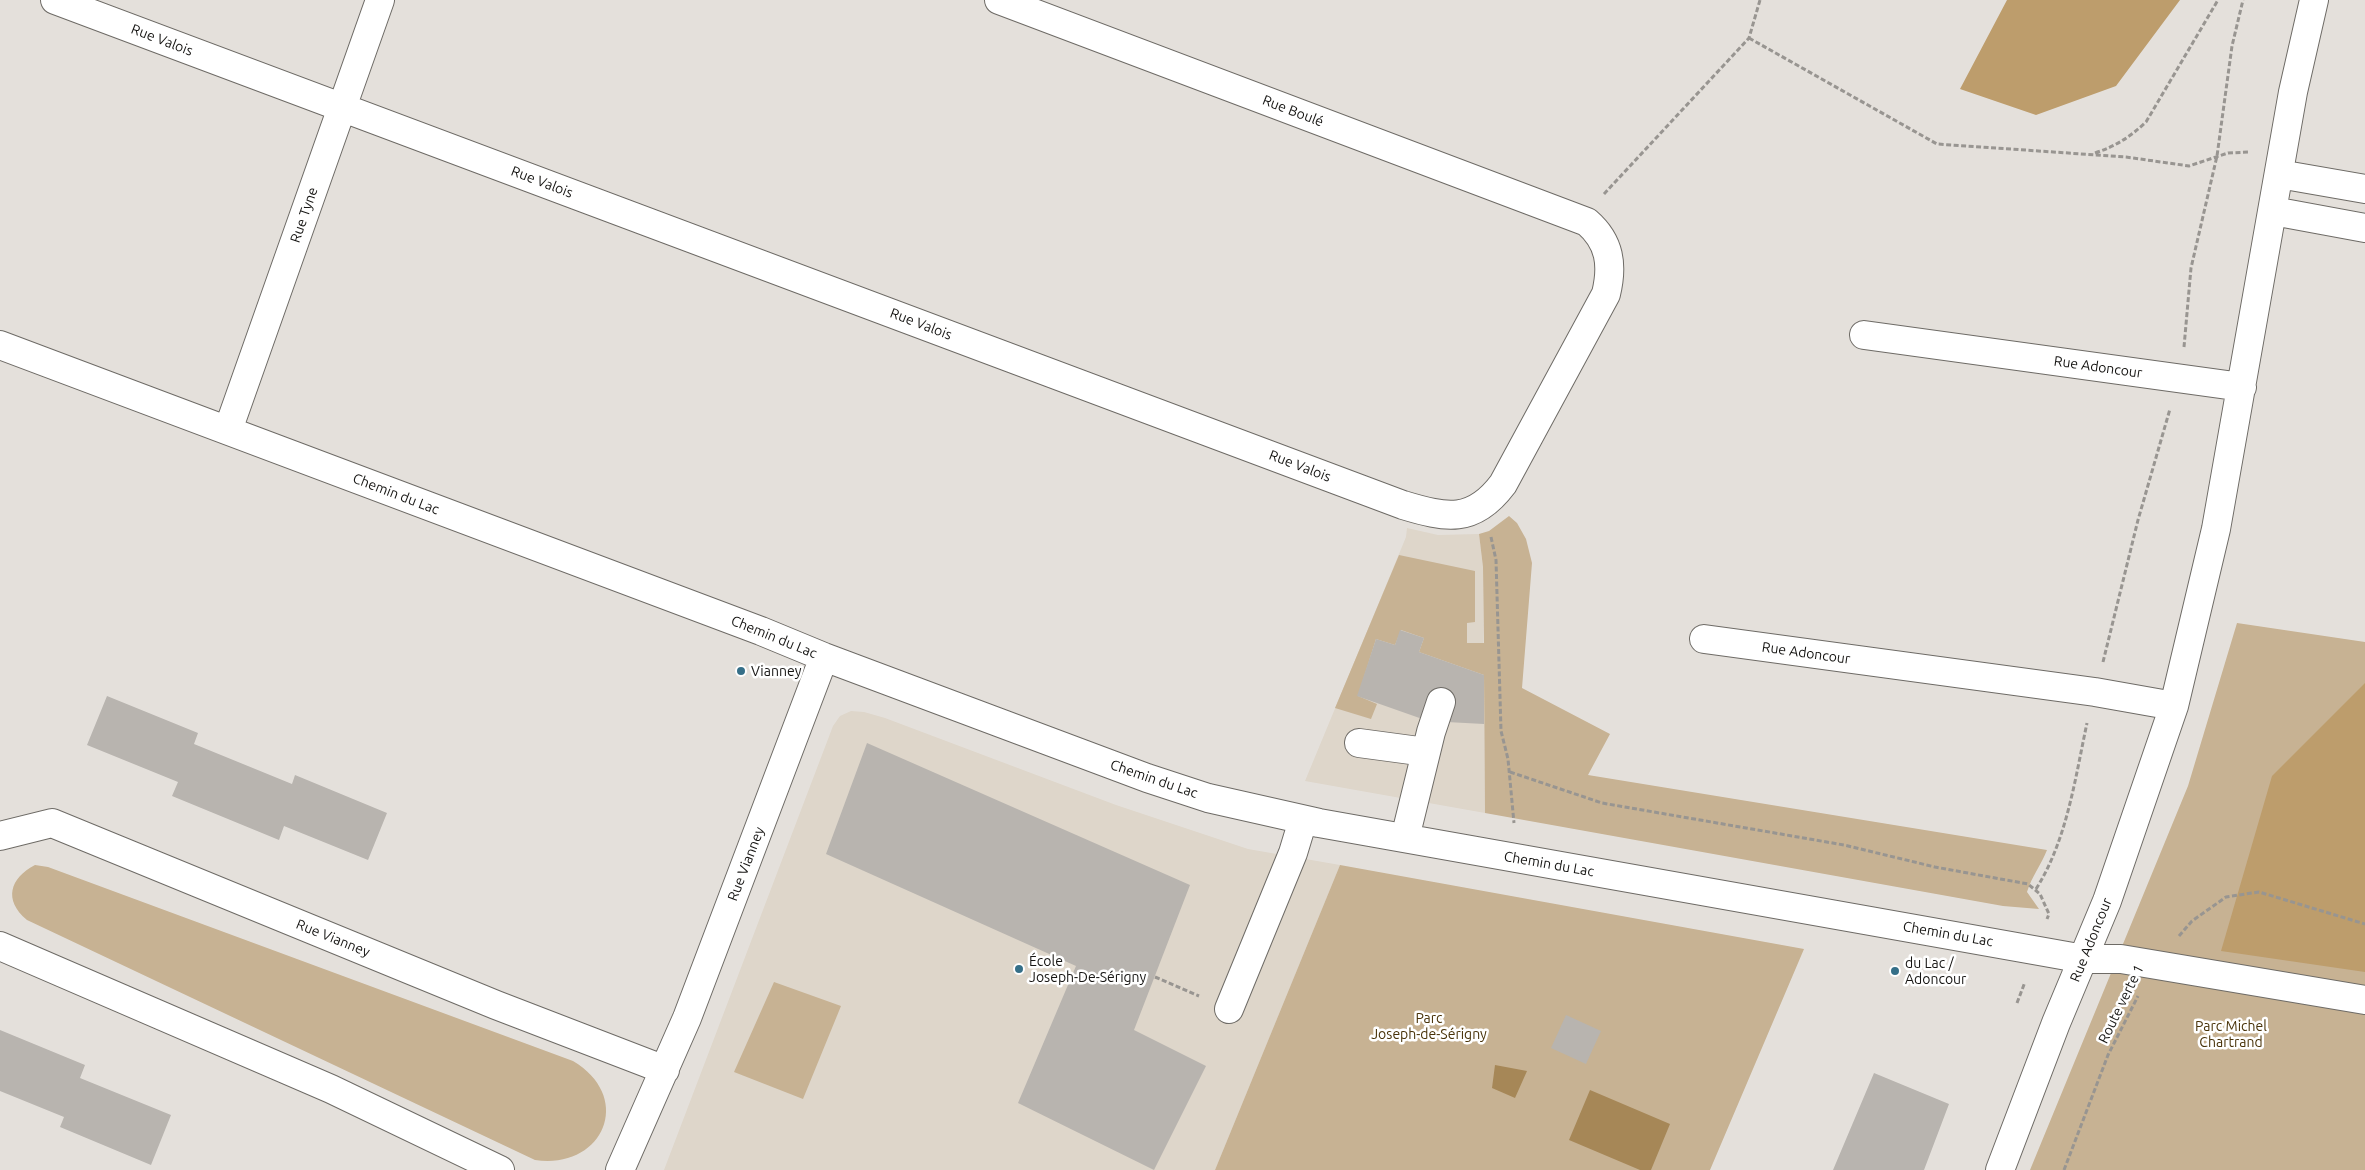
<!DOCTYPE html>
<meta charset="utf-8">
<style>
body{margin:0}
canvas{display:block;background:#e4e0db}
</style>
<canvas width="2365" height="1170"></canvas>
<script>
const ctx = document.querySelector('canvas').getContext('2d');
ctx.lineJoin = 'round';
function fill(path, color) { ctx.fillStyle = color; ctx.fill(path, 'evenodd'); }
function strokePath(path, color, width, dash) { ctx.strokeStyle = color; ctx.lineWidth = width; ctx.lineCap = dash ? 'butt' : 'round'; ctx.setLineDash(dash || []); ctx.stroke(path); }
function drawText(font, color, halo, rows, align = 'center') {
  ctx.font = font + ' Ubuntu,sans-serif'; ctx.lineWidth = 5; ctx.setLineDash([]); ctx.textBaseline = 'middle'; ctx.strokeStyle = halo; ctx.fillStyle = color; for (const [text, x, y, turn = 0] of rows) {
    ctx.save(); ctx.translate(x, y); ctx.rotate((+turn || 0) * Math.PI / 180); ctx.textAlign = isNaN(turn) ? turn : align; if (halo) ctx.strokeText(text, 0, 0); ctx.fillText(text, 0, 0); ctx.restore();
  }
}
const built = new Path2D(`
 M1407 528 1438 535 1479 534 1483 567 1485 813 1305 781 1406 537Z
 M851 711 864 712 885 718 1116 805 1248 849 1340 865 1215 1170H664L833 726 840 716Z`);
const green = new Path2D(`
 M1509 516 1517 523 1526 539 1532 563 1522 688 1610 734 1588 775 2047 850C2041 865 2032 876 2027 892L2039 909 2003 906 1485 813 1484 675 1419 652 1424 638 1401 630 1395 645 1376 639 1358 696 1377 704 1371 719 1335 708 1399 555 1475 571V622L1467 623V643H1484L1483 567 1479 534 1489 531Z
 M2237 623 2365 642V1170H2030L2188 786Z
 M35 865 48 867 573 1061C635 1098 603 1170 535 1160L27 920C3 900 10 878 35 865Z
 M1340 865 1804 949 1710 1170H1215Z
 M774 982 841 1006 803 1099 734 1072Z`);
const forest = new Path2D(`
 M2007 0H2180L2116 86 2036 115 1960 89Z
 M2365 683V972L2221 951 2272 776Z`);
const water = new Path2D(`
 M1495 1065 1527 1071 1515 1098 1492 1088Z
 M1590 1090 1670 1124 1651 1170H1640L1569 1140Z`);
const building = new Path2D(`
 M1400 630 1424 638 1419 652 1484 675V724L1428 721 1357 696 1376 639 1395 645Z
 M107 696 198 733 194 744 292 784 295 775 387 813 368 860 284 826 279 840 172 796 178 782 87 745Z
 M867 743 1190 885 1134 1030 1206 1066 1154 1170 1018 1103 1076 966 826 854Z
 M1566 1015 1601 1031 1586 1064 1551 1048Z
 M0 1030 85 1065 80 1078 171 1115 151 1165 60 1127 64 1117 0 1091Z
 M1874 1073 1949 1104 1924 1170H1833Z`);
const path = new Path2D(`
 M1749 38 1937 144 2126 157 2189 166 2228 153 2250 152
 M2095 153C2116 146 2130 137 2146 122L2218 0
 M1604 194 1749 38 1760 0
 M2184 347 2191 268 2217 156 2232 46 2243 0
 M1491 537 1496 560 1501 731 1508 759 1514 823
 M2103 662 2138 520 2170 409
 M1510 772 1602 803 1844 845 1935 867 2028 884 2040 894 2049 914 2047 919
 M2036 889C2067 840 2075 779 2087 723
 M2179 936 2192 921 2226 897 2259 892 2365 924
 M1155 977 1199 996
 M2017 1003 2025 982
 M2064 1170 2108 1055 2138 996`);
const minor = new Path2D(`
 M55 0 1403 505C1446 518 1473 524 1503 484L1606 294C1613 265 1610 242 1587 222L999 0
 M2279 174 2365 189
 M2273 211 2365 228
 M1864 335 2242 387
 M0 345 761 631 824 657 1147 778 1208 798 1319 823 2084 959H2121L2365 1000
 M228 430 380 0
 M1704 639 2095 692 2174 706
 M1359 743 1426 752
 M0 836 52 823 496 1005 665 1070
 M1405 838 1431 732 1441 702
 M0 946 331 1089 500 1170
 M1229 1009 1293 853 1303 820
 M620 1170 687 1018 824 657
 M2000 1170 2056 1023 2107 901 2174 706 2216 529 2293 92 2314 0`);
const markers = [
 [741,671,5,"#356f88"],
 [1019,969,5,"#356f88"],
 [1895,971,5,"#356f88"]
];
const streetNames = [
 ["Rue Valois",162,40,21],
 ["Rue Boulé",1293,111,21],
 ["Rue Valois",542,182,21],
 ["Rue Tyne",304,215,-71],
 ["Rue Valois",921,324,21],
 ["Rue Adoncour",2098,367,8],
 ["Rue Valois",1300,466,21],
 ["Chemin du Lac",396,494,21],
 ["Chemin du Lac",774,637,22],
 ["Rue Adoncour",1806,653,8],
 ["Chemin du Lac",1154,779,19],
 ["Rue Vianney",746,864,-69],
 ["Chemin du Lac",1549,864,10],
 ["Chemin du Lac",1948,934,10],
 ["Rue Vianney",333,938,22],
 ["Rue Adoncour",2091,940,-68],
 ["Route verte 1",2121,1004,-64]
];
const poiNames = [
 ["Vianney",751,671],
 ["École",1029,961],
 ["Joseph-De-Sérigny",1029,977],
 ["du Lac /",1905,963],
 ["Adoncour",1905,979]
];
const parkNames = [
 ["Parc",1429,1018],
 ["Joseph-de-Sérigny",1429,1034],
 ["Parc Michel",2231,1026],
 ["Chartrand",2231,1042]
];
fill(built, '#ded6ca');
fill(green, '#c7b293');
fill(forest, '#bd9d6c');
fill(water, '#a68757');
fill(building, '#b8b4af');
strokePath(minor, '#6e6b66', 30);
strokePath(path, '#989591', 3, [5, 2.5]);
strokePath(minor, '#fff', 28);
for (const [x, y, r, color] of markers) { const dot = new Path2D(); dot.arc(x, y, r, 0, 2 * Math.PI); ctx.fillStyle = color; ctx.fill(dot); strokePath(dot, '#fff', 2); }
drawText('14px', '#151412', '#fff', streetNames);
drawText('14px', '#151412', '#fff', poiNames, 'left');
drawText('14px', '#483208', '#fff', parkNames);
</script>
